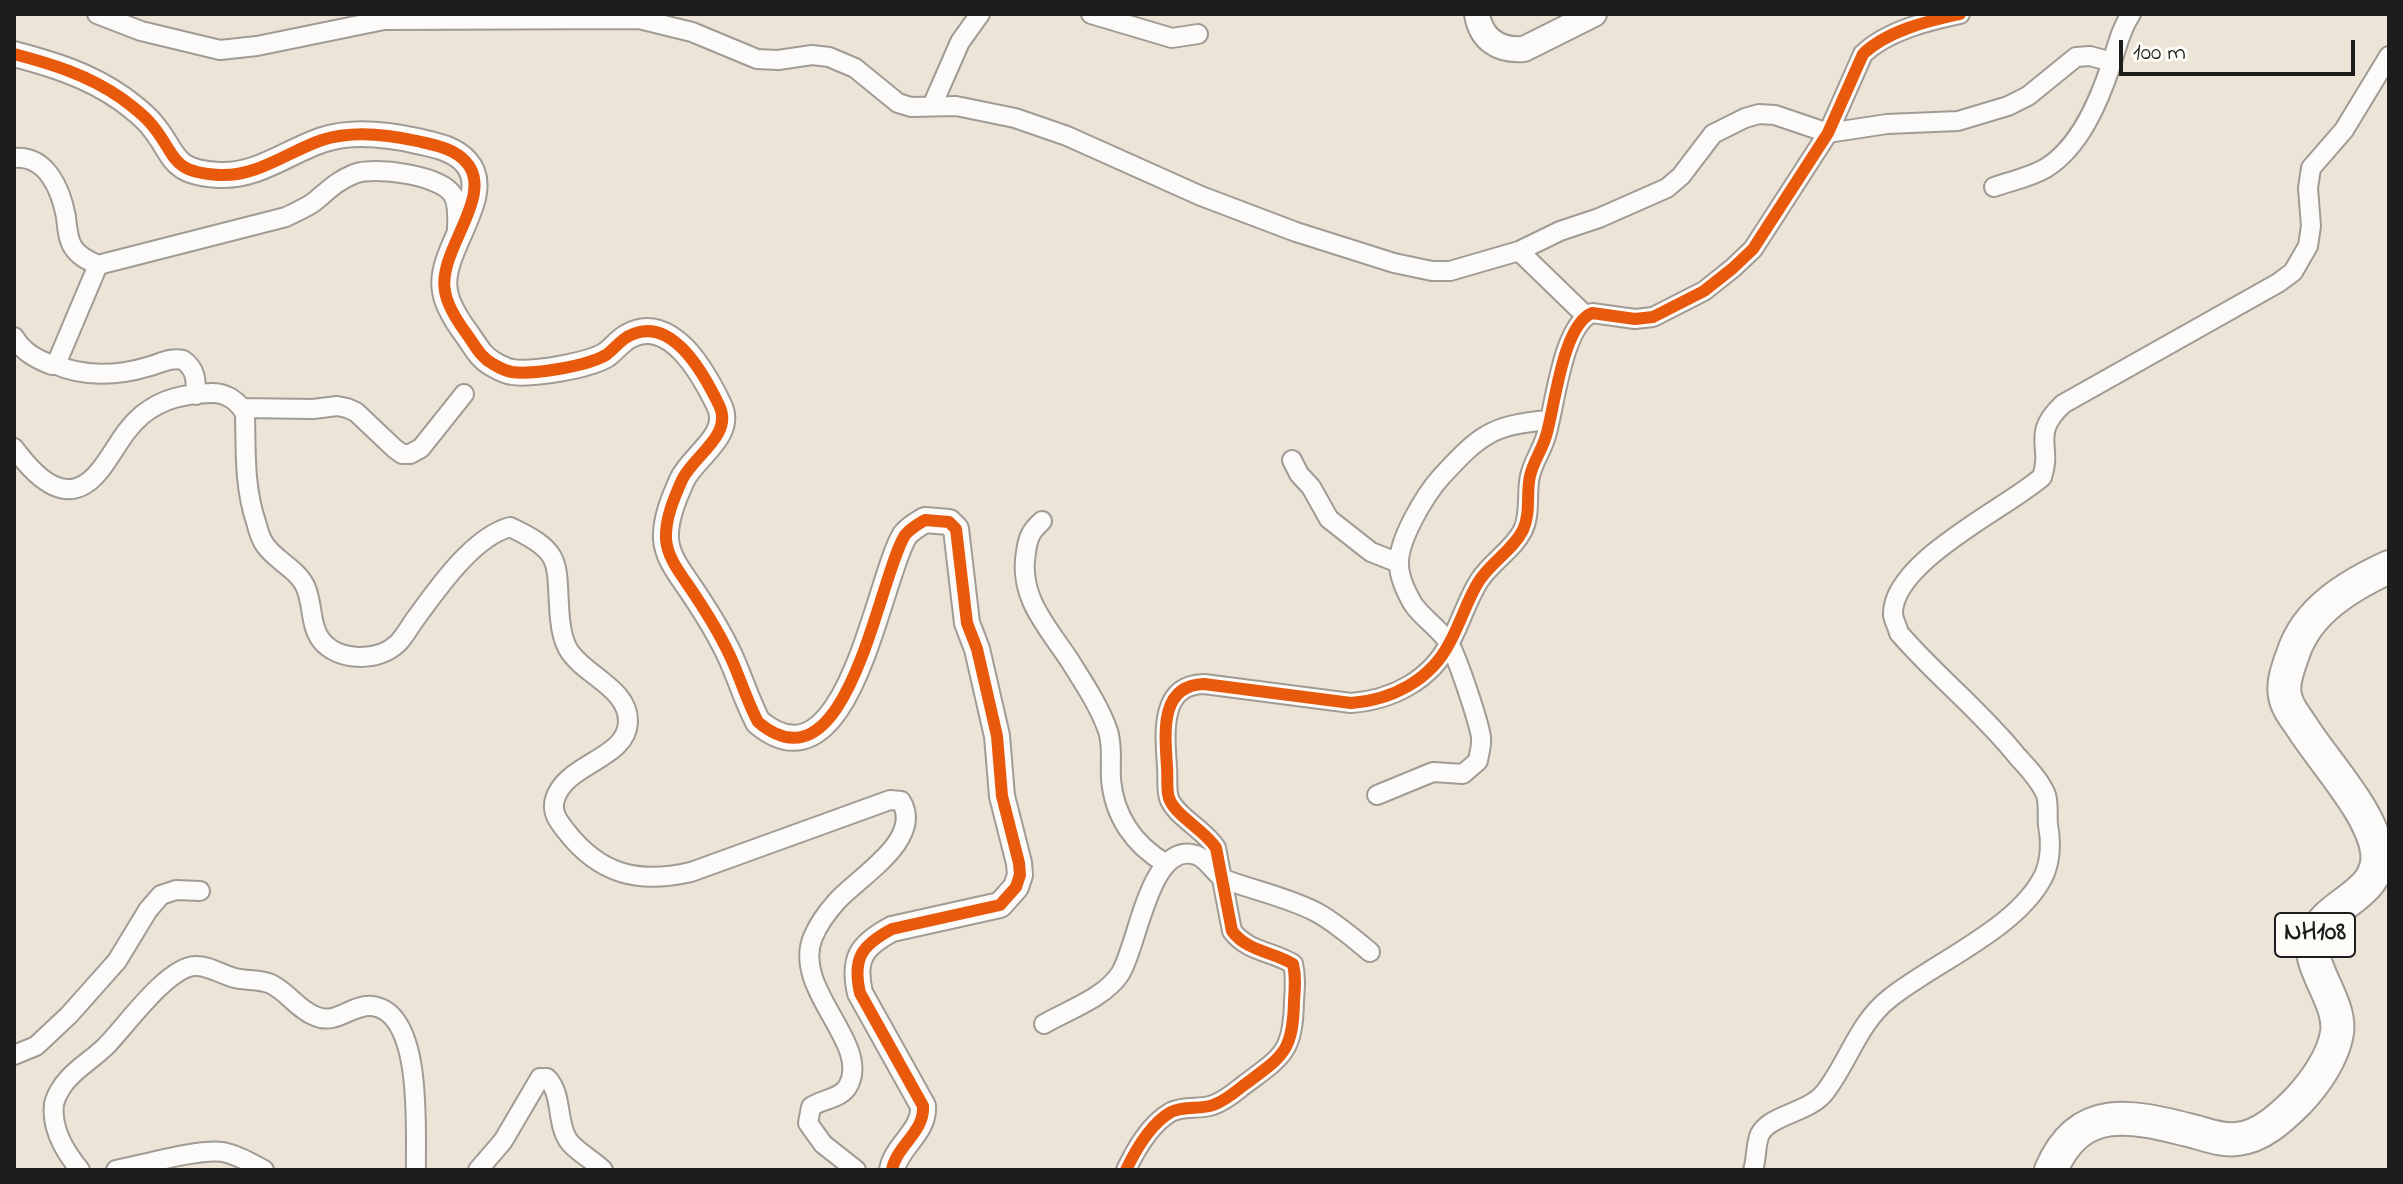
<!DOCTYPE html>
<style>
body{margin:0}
#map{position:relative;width:2403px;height:1184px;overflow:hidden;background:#ebe4d7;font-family:"Indie Flower",sans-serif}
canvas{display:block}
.frame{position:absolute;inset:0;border:16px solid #1c1c1c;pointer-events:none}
.scale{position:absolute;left:2119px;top:40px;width:236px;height:36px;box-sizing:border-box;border:4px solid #1c1c1c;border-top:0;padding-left:10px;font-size:24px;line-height:28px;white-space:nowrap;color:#1c1c1c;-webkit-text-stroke:6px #fdfcf7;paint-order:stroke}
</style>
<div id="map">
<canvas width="2403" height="1184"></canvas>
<div class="frame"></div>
<div class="scale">100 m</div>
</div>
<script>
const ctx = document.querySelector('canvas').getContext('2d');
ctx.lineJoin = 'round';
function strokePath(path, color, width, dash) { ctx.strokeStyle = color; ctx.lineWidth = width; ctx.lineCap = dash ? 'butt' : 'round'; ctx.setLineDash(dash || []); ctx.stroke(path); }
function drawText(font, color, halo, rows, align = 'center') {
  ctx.font = font + ' "Indie Flower",sans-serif'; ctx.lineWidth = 8; ctx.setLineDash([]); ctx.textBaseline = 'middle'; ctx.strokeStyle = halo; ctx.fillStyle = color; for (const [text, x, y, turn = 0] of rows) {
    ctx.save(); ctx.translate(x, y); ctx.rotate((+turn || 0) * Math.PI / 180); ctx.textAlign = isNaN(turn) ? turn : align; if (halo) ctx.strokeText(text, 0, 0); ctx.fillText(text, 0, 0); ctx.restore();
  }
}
const minor = new Path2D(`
 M97 14 141 31 220 50 257 46 384 20 639 19 692 32 757 59 778 60 812 55 829 57 855 68 898 103 911 107 956 106 1015 118 1067 136 1201 196 1296 232 1394 263 1432 271H1450L1519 251 1586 316
 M1091 14 1172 38 1198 34
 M932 106 960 42 980 14
 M14 158C47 155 61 190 66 217 67 226 68 240 73 247 78 256 89 261 98 265L286 217C295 212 306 208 314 202 329 190 335 182 354 174 375 166 441 175 453 195 459 205 457 220 457 232
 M1994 187C2011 181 2031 177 2046 168 2080 147 2099 101 2111 65 2117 48 2120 30 2131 14
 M1519 251 1560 231 1599 218 1667 188 1681 176 1713 134 1745 118 1759 114 1775 115 1828 133 1887 124 1958 121 2008 106 2028 96 2076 57 2090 56 2112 62
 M14 337C23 352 36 359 52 365L57 362 98 265
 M54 364C83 377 117 376 147 367 160 364 169 357 183 360 196 369 196 380 196 395
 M242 408 313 409 337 406 347 408 356 412 394 448 402 454H410L421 448 464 394
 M14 448C37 479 69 511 101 469 115 451 124 430 142 415 163 398 185 394 211 393 225 392 239 401 245 414 246 452 244 486 256 522 258 530 260 538 265 545 276 561 299 570 306 588 313 605 310 625 321 640 338 662 379 662 398 643 405 636 410 626 416 618 438 588 473 537 510 527 566 553 555 563 560 619 561 629 563 640 568 649 583 675 629 688 628 722 627 759 566 763 555 799 551 812 558 821 566 831 600 875 639 884 691 872L890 800 901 801C924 839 860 876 837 901 829 910 818 925 813 937 791 989 872 1044 848 1086 841 1099 822 1099 811 1107L808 1123 823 1144 856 1170
 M1292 460 1299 474 1311 487 1329 519 1371 552 1399 563
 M1042 521C1031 531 1028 537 1026 552 1018 597 1047 626 1070 661 1083 682 1100 707 1108 731 1113 747 1110 763 1111 779 1114 816 1134 845 1165 863
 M1377 795 1433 772 1463 774 1478 761C1479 754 1482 745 1481 737 1478 719 1458 660 1450 645 1441 629 1423 619 1413 604 1406 592 1399 577 1399 564 1398 540 1425 495 1441 477 1480 435 1491 425 1549 420
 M1044 1024C1068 1010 1104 998 1120 974 1138 947 1149 840 1196 855 1210 860 1215 877 1229 881 1257 891 1289 898 1316 912 1335 922 1353 938 1370 952
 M14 1055 36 1046 69 1015 117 961 148 910 161 895 176 890 200 891
 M80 1170C65 1152 51 1129 54 1104 56 1095 63 1084 69 1078 80 1066 94 1058 106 1046 125 1027 167 967 195 966 208 965 222 975 235 978 247 981 260 979 271 984 288 992 297 1009 315 1016 336 1026 351 1004 372 1006 424 1012 415 1132 416 1170
 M116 1170C142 1165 200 1148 223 1152 238 1155 251 1163 264 1170
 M478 1170 503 1141 540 1078H547C563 1094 556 1122 568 1140 574 1150 593 1160 603 1170
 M1126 1170C1136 1149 1150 1124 1171 1112 1185 1105 1200 1110 1213 1105 1225 1101 1235 1092 1244 1085 1283 1056 1293 1052 1294 1001 1295 988 1296 976 1293 964 1272 951 1248 952 1232 931L1216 848C1205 830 1175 816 1169 798 1166 789 1168 776 1167 767 1165 734 1159 685 1204 684L1351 703C1392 700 1431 680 1450 642 1461 622 1467 600 1479 581 1491 562 1513 550 1523 530 1531 513 1526 493 1530 476 1533 462 1542 450 1546 436 1555 407 1562 326 1592 313L1635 319 1653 317 1704 291 1733 268 1753 249 1828 133 1863 54C1887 31 1927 21 1960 14
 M1753 1170C1757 1159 1755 1145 1760 1134 1771 1114 1809 1113 1825 1092 1849 1061 1858 1023 1890 998 1935 962 2021 927 2045 873 2051 857 2051 841 2048 825 2047 816 2049 804 2046 795 2040 780 2027 767 2017 756 1981 711 1936 676 1899 633 1898 628 1894 621 1893 615 1891 562 2007 508 2042 477 2053 446 2030 435 2063 404L2278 283 2293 272 2308 246 2311 226 2308 188 2311 168 2344 130 2389 56`);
const tertiary = new Path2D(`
 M1477 14C1481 40 1499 51 1524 49L1594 14
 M14 54C52 64 88 75 121 98 132 106 144 115 152 125 177 155 169 172 219 175 257 177 287 152 322 140 352 130 386 134 417 141 434 145 454 148 466 162 496 195 437 251 445 291 447 305 458 322 466 333 475 345 480 357 493 364 498 367 506 371 512 372 533 375 587 366 606 355 613 350 619 342 627 337 670 312 703 372 719 405 734 435 693 456 682 480 674 498 665 519 666 539 667 555 677 569 686 582 704 608 722 636 734 665 742 684 748 703 758 722 848 798 878 578 905 535 910 529 918 524 925 520L949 522 956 529 967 623 977 649 997 736 1002 796 1019 863 1020 875 1016 887 1000 905 892 929C862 945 852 958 860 993L923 1106C925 1132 896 1146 892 1170`);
const trunk = new Path2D(`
 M2051 1170C2081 1100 2136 1117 2196 1132 2210 1136 2223 1141 2237 1139 2261 1137 2282 1117 2298 1101 2314 1084 2333 1058 2337 1033 2342 1000 2303 964 2315 935 2328 902 2383 895 2377 851 2371 811 2324 762 2302 727 2296 718 2286 706 2285 695 2282 683 2289 665 2293 654 2307 610 2350 585 2389 567`);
const cycleway = new Path2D(`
 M14 54C52 64 88 75 121 98 132 106 144 115 152 125 177 155 169 172 219 175 257 177 287 152 322 140 352 130 386 134 417 141 434 145 454 148 466 162 496 195 437 251 445 291 447 305 458 322 466 333 475 345 480 357 493 364 498 367 506 371 512 372 533 375 587 366 606 355 613 350 619 342 627 337 670 312 703 372 719 405 734 435 693 456 682 480 674 498 665 519 666 539 667 555 677 569 686 582 704 608 722 636 734 665 742 684 748 703 758 722 848 798 878 578 905 535 910 529 918 524 925 520L949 522 956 529 967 623 977 649 997 736 1002 796 1019 863 1020 875 1016 887 1000 905 892 929C862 945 852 958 860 993L923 1106C925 1132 896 1146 892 1170
 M1126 1170C1136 1149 1150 1124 1171 1112 1185 1105 1200 1110 1213 1105 1225 1101 1235 1092 1244 1085 1283 1056 1293 1052 1294 1001 1295 988 1296 976 1293 964 1272 951 1248 952 1232 931L1216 848C1205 830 1175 816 1169 798 1166 789 1168 776 1167 767 1165 734 1159 685 1204 684L1351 703C1392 700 1431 680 1450 642 1461 622 1467 600 1479 581 1491 562 1513 550 1523 530 1531 513 1526 493 1530 476 1533 462 1542 450 1546 436 1555 407 1562 326 1592 313L1635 319 1653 317 1704 291 1733 268 1753 249 1828 133 1863 54C1887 31 1927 21 1960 14`);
const shields = [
 [2315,935,80]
];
const shieldNames = [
 ["NH108",2315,935]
];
strokePath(minor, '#a09c95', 22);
strokePath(tertiary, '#a09c95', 28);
strokePath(trunk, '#a09c95', 36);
strokePath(minor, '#fcfbf9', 18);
strokePath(tertiary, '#fcfbf9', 24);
strokePath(trunk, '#fcfbf9', 32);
strokePath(cycleway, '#e8590c', 12);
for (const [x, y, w] of shields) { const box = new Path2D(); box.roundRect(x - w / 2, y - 22, w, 44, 6); ctx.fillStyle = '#fdfcf7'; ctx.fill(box); strokePath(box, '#1c1c1c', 2); }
drawText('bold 26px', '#1c1c1c', null, shieldNames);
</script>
